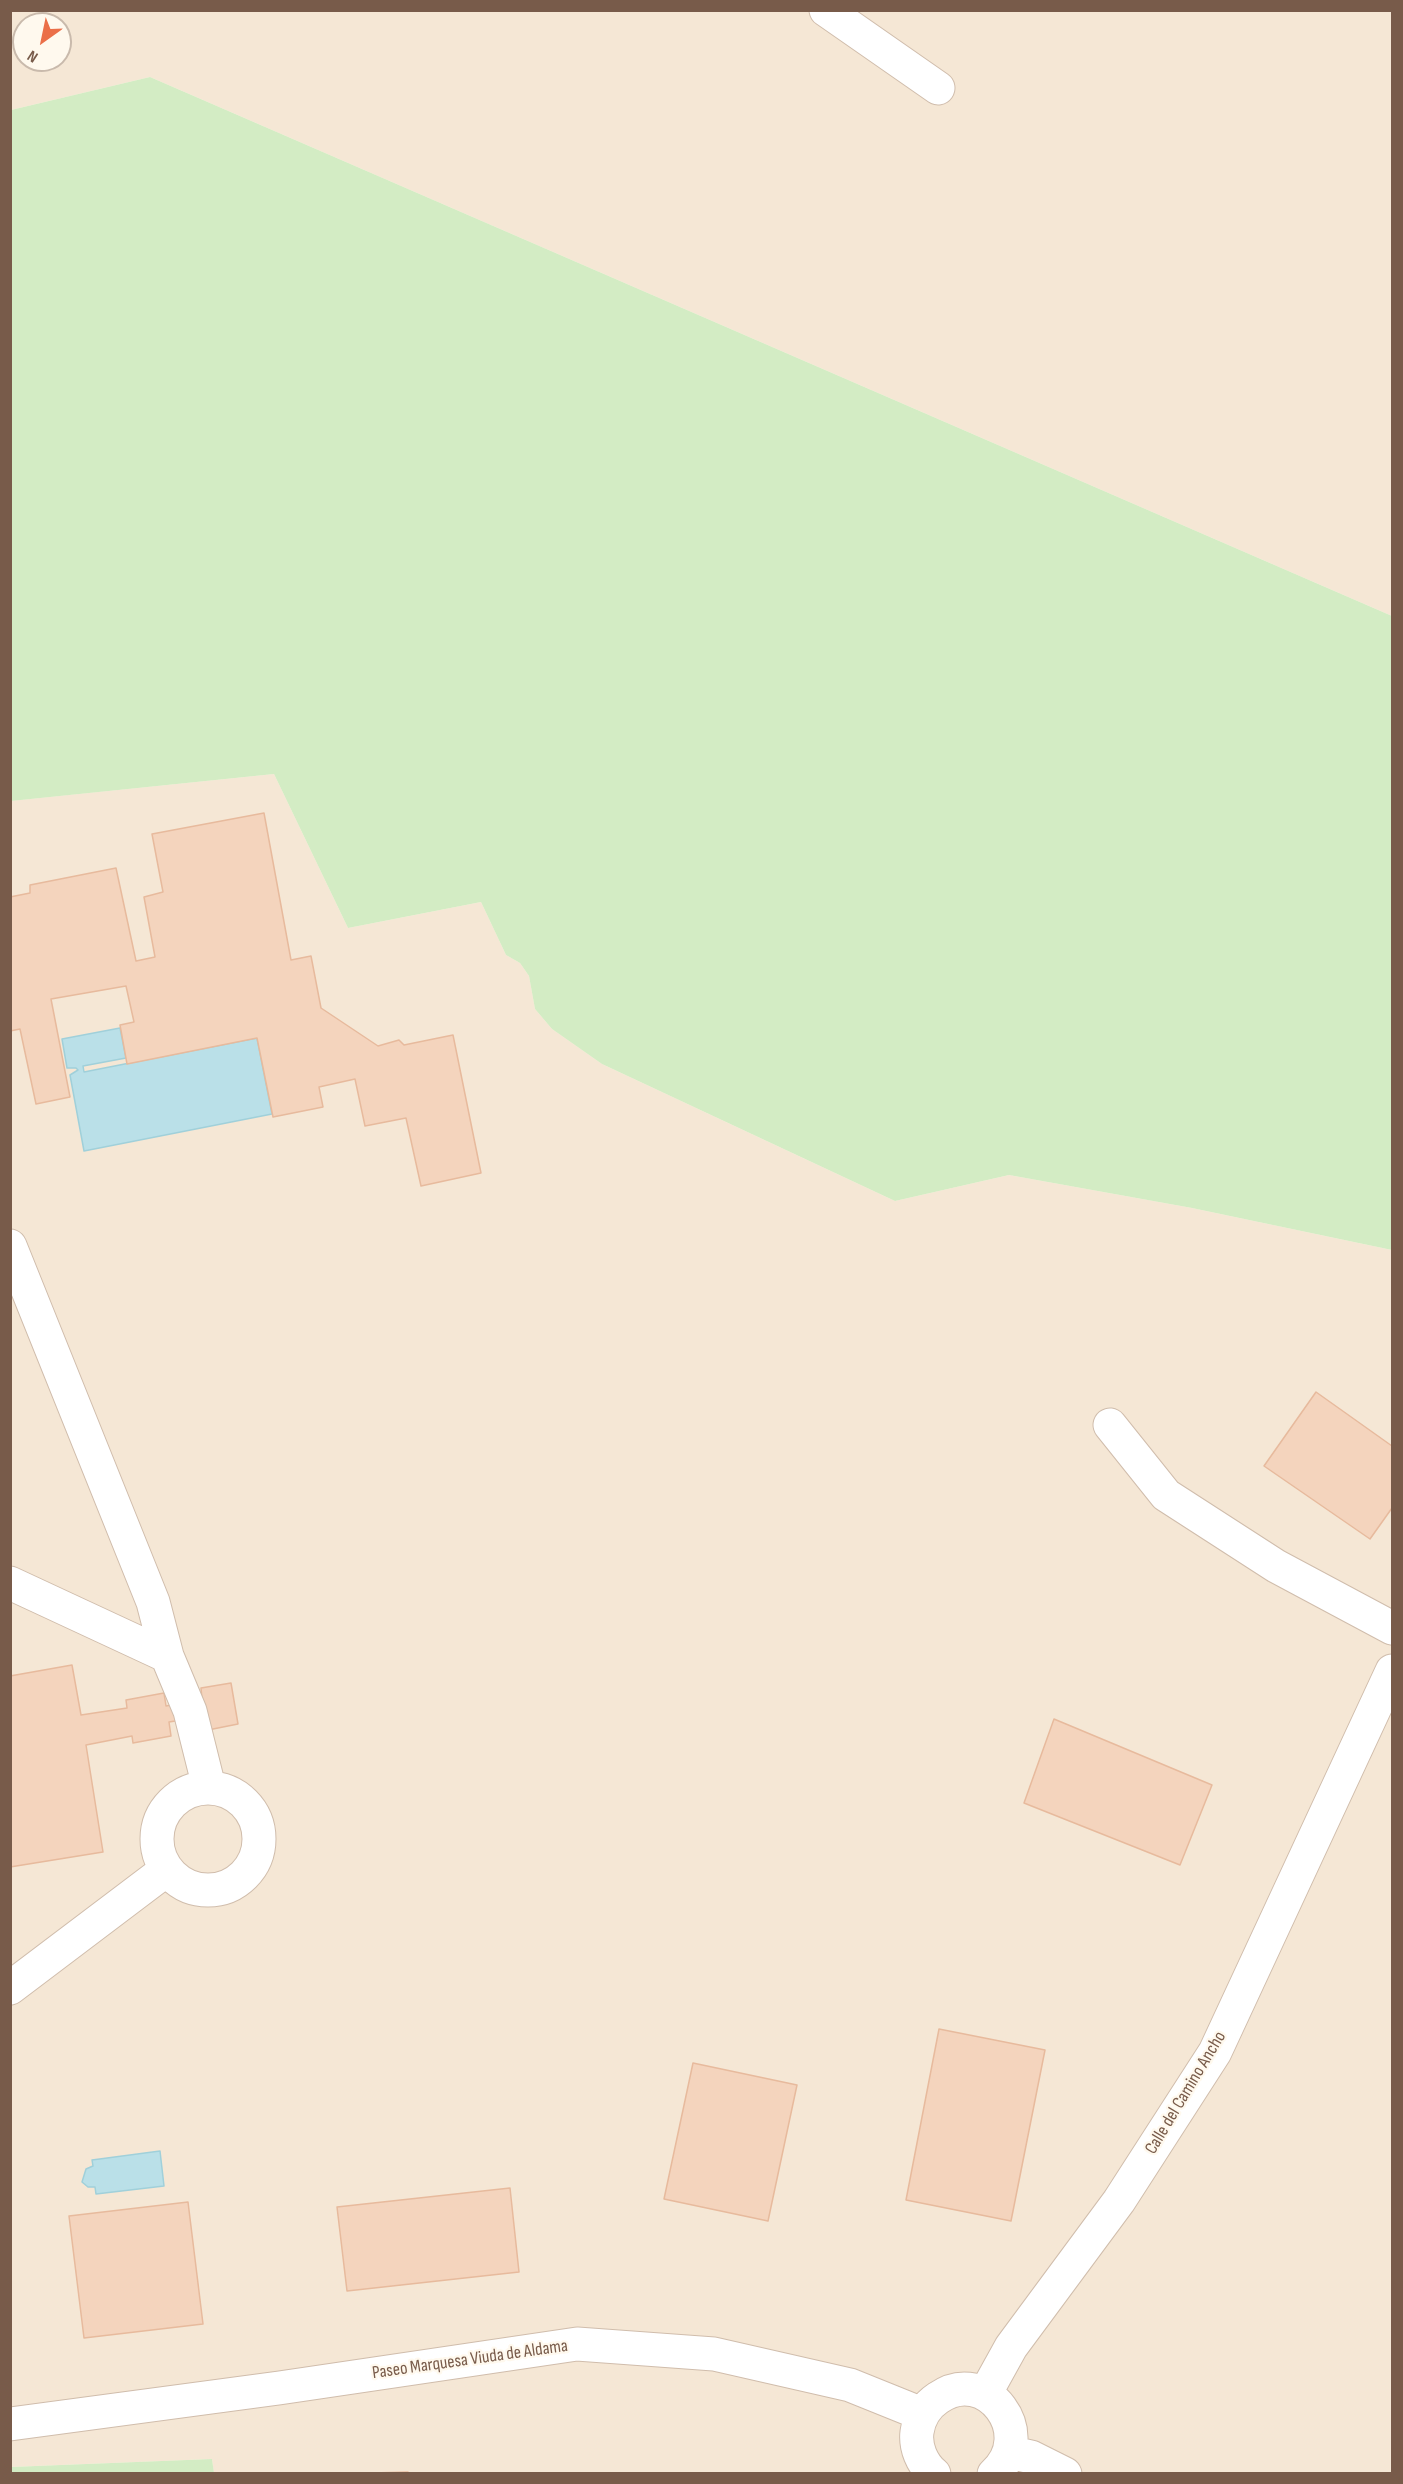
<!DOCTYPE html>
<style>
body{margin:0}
#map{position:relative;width:1403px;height:2484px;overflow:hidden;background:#fdf5e7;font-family:"Sofia Sans Condensed",sans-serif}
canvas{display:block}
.frame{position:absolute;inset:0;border:12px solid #785b4a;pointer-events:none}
.north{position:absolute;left:12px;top:12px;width:60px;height:60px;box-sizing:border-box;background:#fff9ee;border:2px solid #c9baac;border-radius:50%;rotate:213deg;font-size:16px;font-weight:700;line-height:24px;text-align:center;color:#785b4a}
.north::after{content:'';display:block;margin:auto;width:21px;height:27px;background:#eb6f48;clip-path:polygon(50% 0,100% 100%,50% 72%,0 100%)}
</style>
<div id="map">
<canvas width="1403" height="2484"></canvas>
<div class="frame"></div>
<div class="north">N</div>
</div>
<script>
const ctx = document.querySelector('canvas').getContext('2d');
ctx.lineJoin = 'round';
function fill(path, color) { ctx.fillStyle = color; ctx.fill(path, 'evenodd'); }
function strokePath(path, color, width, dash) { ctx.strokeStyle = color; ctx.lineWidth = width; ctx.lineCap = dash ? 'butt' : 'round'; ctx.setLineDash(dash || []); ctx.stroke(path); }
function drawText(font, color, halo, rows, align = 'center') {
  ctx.font = font + ' "Sofia Sans Condensed",sans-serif'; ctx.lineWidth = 4.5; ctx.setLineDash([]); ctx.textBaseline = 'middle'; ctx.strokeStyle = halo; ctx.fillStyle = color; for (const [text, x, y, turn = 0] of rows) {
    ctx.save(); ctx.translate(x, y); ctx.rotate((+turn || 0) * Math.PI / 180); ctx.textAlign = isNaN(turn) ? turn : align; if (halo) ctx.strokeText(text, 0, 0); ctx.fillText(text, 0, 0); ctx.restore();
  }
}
const residential = new Path2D(`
 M10 11H1392V616L150 77 11 110ZM24 24H60V60H24Z
 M274 774 348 928 481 902 506 955 520 963 529 976 535 1009 552 1029 602 1064 895 1201 1009 1175 1192 1208 1392 1250V2473L214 2474 212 2459 11 2467 10 801Z`);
const green = new Path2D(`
 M150 77 1392 616V1250L1192 1208 1009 1175 895 1201 602 1064 552 1029 535 1009 529 976 520 963 506 955 481 902 348 928 274 774 11 801V110Z
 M212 2459 214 2473H11V2467Z`);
const water = new Path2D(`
 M120 1028 126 1058 83 1066 84 1072 257 1038 272 1114 84 1151 70 1075 78 1070 76 1068H67L62 1039Z
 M160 2151 164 2186 96 2194 95 2187H88L82 2182 86 2169 93 2166 92 2160Z`);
const building = new Path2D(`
 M264 813 291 960 311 956 321 1008 378 1046 399 1040 404 1045 453 1035 481 1173 421 1186 406 1118 365 1126 355 1079 319 1087 323 1107 273 1117 257 1038 127 1064 120 1025 134 1022 126 986 51 999 70 1097 36 1104 20 1029 10 1031V897L30 893V885L116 868 136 961 155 957 144 897 163 892 152 834Z
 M1316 1392 1392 1446V1508L1370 1539 1264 1466Z
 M72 1665 81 1715 127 1708 126 1700 164 1693 166 1706 202 1699 201 1688 231 1683 238 1724 208 1730 206 1716 169 1722 171 1736 133 1743 132 1736 86 1745 103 1852 10 1867V1676Z
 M1054 1719 1212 1785 1180 1865 1024 1803Z
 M939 2029 1045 2050 1011 2221 906 2200Z
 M693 2063 797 2085 768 2221 664 2199Z
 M510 2188 519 2272 347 2291 337 2207Z
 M188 2202 203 2324 84 2338 69 2216Z
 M408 2472V2474H336Z`);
const minor = new Path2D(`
 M826 10 938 88
 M10 1246 153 1602 167 1656 190 1711 209 1787
 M1110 1425 1166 1495 1276 1566 1392 1628
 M10 1583 167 1656
 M157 1839a51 51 0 1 1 102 0a51 51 0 1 1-102 0Z
 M10 1988 166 1870
 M985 2394 1011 2347 1119 2201 1215 2052 1392 1671
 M10 2424 279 2388 577 2344 714 2354 850 2385 922 2414
 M1009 2452 1031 2457 1065 2474
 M934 2474C922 2464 915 2447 917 2432 919 2418 926 2406 938 2398 986 2364 1039 2434 994 2474`);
const streetNames = [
 ["Calle del Camino Ancho",1186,2093,-59],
 ["Paseo Marquesa Viuda de Aldama",470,2360,-8]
];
fill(residential, '#f5e7d5');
fill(green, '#d3ecc4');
fill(water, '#bae0e8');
strokePath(water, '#a0d0da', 1.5);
fill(building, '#f4d4bd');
strokePath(building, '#e7ba9d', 1.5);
strokePath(minor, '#d0bdac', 35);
strokePath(minor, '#fff', 33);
drawText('18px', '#785b4a', '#fff9ee', streetNames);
</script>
